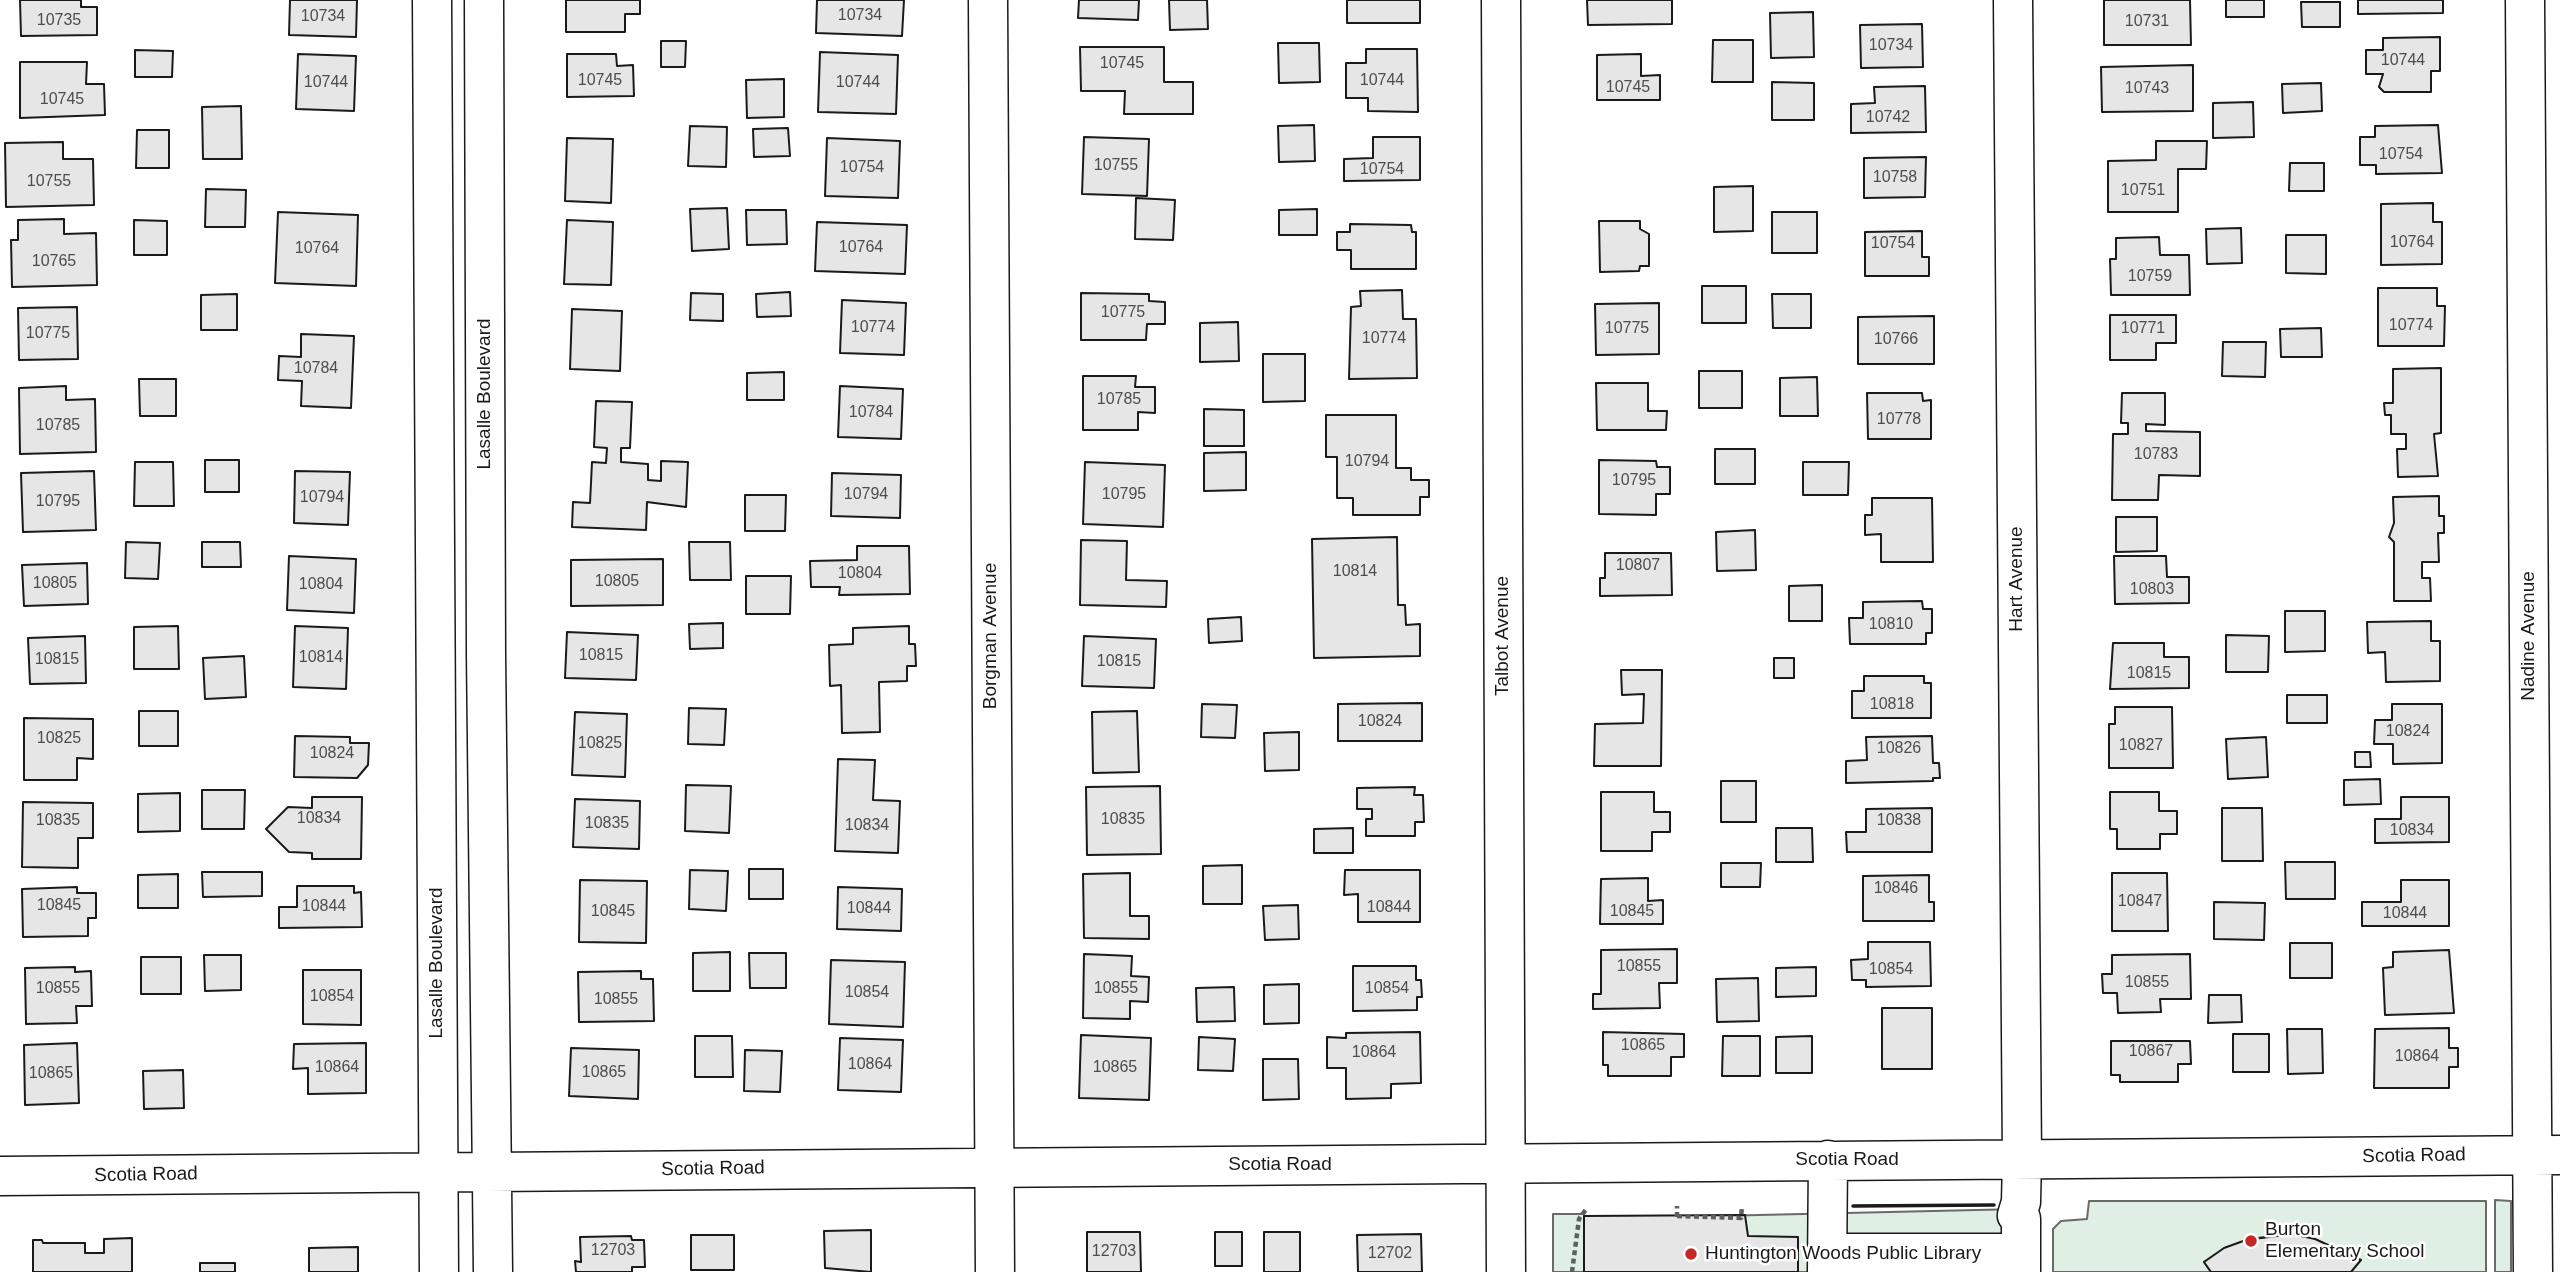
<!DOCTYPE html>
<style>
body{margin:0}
canvas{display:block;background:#fff}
</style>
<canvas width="2560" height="1272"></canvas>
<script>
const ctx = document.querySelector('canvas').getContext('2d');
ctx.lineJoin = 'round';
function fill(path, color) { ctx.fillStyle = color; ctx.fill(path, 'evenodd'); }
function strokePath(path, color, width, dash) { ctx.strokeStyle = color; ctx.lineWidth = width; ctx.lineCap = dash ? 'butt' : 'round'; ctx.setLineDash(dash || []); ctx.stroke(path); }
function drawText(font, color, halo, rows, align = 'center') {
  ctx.font = font + ' Helvetica,sans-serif'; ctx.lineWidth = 5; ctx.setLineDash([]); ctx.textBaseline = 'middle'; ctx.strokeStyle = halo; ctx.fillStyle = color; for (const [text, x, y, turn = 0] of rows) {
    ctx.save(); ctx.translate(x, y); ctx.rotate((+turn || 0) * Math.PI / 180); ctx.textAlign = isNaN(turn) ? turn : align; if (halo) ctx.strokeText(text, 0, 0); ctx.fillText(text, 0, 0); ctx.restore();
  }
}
const green = new Path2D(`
 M2495 1200 2511 1201V1272H2495Z
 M2089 1201H2486V1272H2351L2360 1260C2303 1231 2259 1224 2204 1262L2211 1272H2053V1229L2061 1221 2087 1219Z
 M2020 1209V1272H1553V1214H1584L1585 1219Z`);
const building = new Path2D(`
 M20 0H81V7H97V35L21 36Z
 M290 0H357L356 37 289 35Z
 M566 0H640V14H625V32H566Z
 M817 0H904L902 36 816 33Z
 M1079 0H1139L1138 20 1078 18Z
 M1169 0H1207L1208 29 1170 30Z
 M1347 0H1420V23H1347Z
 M1587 0H1672V24L1588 25Z
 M2104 0H2190L2191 45H2104Z
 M2226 0H2264V17H2226Z
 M2358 0H2443V13L2358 14Z
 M2301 2H2340V27H2302Z
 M1813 12 1814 57 1771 58 1770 13Z
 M1922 24 1923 67 1861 68 1860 25Z
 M2440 37V71H2431V92H2384L2379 87 2383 74H2366V50H2383V38Z
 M1713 40H1753V82H1712Z
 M661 41H686L685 67H661Z
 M1278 43H1319L1320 82 1279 83Z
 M1080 47H1164V82H1193V114H1124L1125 91H1081Z
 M1366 49H1417L1418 112 1368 111V98H1346V63H1366Z
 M135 50 173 51 172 77H135Z
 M820 52 898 55 896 114 818 112Z
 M298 54 356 56 354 111 296 109Z
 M567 54H616L617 66 633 65 634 96 567 97Z
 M1641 54V76L1660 75V100H1597V55Z
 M20 62H87L86 84H104L105 115 20 118Z
 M2193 65V111L2102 112 2101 67Z
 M784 79V117L747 118 746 80Z
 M1772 82 1814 83V120H1772Z
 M2321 83 2322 111 2283 113 2282 84Z
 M1925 86 1926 132 1851 133V104L1875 103 1874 87Z
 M2253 102 2254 137 2213 138V103Z
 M241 106 242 159H203L202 107Z
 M1314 125 1315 161 1279 162 1278 126Z
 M2438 125 2442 173 2376 174V165H2360V137H2375V126Z
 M690 126 727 127 726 167 688 166Z
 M788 128 790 156 754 157 753 129Z
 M137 130H169V168H136Z
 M1084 137 1149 139 1147 196 1082 194Z
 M1373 137H1420V180L1344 181V159L1373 158Z
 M567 138 613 139 611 203 565 201Z
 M827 138 900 141 898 198 825 196Z
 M2156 141H2207L2206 169H2178V212H2108V161L2156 160Z
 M63 142V159H93L94 205 6 207 5 143Z
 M1926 157 1925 197 1864 198V158Z
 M2290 163H2324V191H2289Z
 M1753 186V231L1714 232V187Z
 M206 189 246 190 245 227H205Z
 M1136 198 1175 200 1173 240 1135 239Z
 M2433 203V222H2442V264L2381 265V204Z
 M727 208 729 249 692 251 690 209Z
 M1317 209V235H1279V210Z
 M746 210H786L787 244 747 245Z
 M278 212 358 215 356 286 275 283Z
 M1772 212H1817V253H1772Z
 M64 219V234L96 233 97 285 12 287 11 240H18V220Z
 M134 220 167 221V255H134Z
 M567 220 613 222 611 285 564 284Z
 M1599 221H1640V229L1649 234V266H1640L1639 271 1600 272Z
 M817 222 907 225 905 274 815 271Z
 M1350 224 1411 225 1412 232H1416V269H1351V250H1337V232H1350Z
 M2241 228 2242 263 2207 264 2206 229Z
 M1922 231V257H1929V276H1865V232Z
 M2286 235H2326V274L2286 273Z
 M2159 237 2160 255H2189L2190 295H2111L2110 259H2116V238Z
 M1702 286H1746V323H1702Z
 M2378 288H2437V306H2445L2444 346H2378Z
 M1402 290 1403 319H1416L1417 378 1349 379 1351 307 1361 306 1360 291Z
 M790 292 791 316 757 317 756 294Z
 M691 293 723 294V321L690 320Z
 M1081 293 1149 294V301L1165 302V324H1147L1146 340H1081Z
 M237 294V330H201V295Z
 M1772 294H1811V328H1773Z
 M842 300 906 303 904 355 840 353Z
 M1659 303V354L1596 355 1595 304Z
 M77 307 78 359 19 360 18 308Z
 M572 309 622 311 620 371 570 369Z
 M2110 315H2176V343H2156V360H2110Z
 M1934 316V364H1858V317Z
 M1238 322 1239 361 1200 362V323Z
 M2321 328 2322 357H2281L2280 329Z
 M301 334 354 336 351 408 301 406 302 381 278 380 279 356 301 357Z
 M2223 342H2266L2265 377 2222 376Z
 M1263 354H1305V401L1263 402Z
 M2441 368V433L2434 434 2438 476 2398 477 2397 449H2406V434H2391V415H2385L2384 403H2393V369Z
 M1699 371H1742V408H1699Z
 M784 372V400H747V373Z
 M1083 376H1136L1135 387H1155V413L1138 412V430H1083Z
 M1817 377 1818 416H1780V378Z
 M139 379H176V416H140Z
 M1596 383H1648V411H1667L1666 430H1597Z
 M66 386V400L95 399 96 452 20 454 19 388Z
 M840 386 903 389 901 439 838 437Z
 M1867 393H1922L1923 401 1931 400V439H1868Z
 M2122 393H2165V425L2146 424V431L2200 432V476L2159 475 2158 500H2112L2113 434H2128V423H2121Z
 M596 401 632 402 630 448H621V462L648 464V480L661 481V461L688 462 686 507 647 502 646 530 572 527 573 502 590 503 592 462 606 463 607 448 594 447Z
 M1204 409 1244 410V446H1204Z
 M1326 415H1396V468H1411V480H1429V497H1420V515H1353V498H1337V457H1326Z
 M1715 449H1755V484H1715Z
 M1246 452V490L1204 491V453Z
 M205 460H239V492H205Z
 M1599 460 1656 461 1657 467H1670V494H1656V515L1599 514Z
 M135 462H173L174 506H134Z
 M1085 462 1165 465 1163 527 1083 524Z
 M1803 462H1849L1848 495H1803Z
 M94 471 96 530 23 532 21 473Z
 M295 471 350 472 348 525 294 523Z
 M832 473 901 475 900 518 831 516Z
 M745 495H786L785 531H745Z
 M2439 496V516H2444V533H2438L2439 562H2422V578H2430L2431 601H2394V542L2389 537 2394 523 2393 497Z
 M1872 498H1932L1933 562H1881V534L1865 535V515H1872Z
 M2116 517H2157V551L2116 552Z
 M1755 530 1756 570 1717 571 1716 532Z
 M1397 537 1398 605H1405L1406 625 1420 624V656L1314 658 1312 539Z
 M1081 540 1127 541 1126 580 1167 581 1166 607 1080 605Z
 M126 542 160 543 158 579 125 578Z
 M202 542H240L241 567H202Z
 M689 542H730L731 580H690Z
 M857 546H909L910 594 839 595 840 587H811L810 561 857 560Z
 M1605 553H1671L1672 595 1600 596V578H1605Z
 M289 556 356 559 354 613 287 610Z
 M2114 556H2166L2167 577H2189V603L2115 604Z
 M663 559V605L571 606V560Z
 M87 563 88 604 24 606 22 565Z
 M746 576H791L790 614H746Z
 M1822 585V621H1789V586Z
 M1922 601 1923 609H1932V633H1926V644H1850L1849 618H1863V602Z
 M2285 611H2325V651L2285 652Z
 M1241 617 1242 641 1209 643 1208 619Z
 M2431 621V641H2440V681L2386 682 2385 652 2368 653 2367 622Z
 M723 623V648L690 649 689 624Z
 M178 626 179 669H134V627Z
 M295 626 348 628 346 689 293 687Z
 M909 626V644H915L916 666H907V681L879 682 880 732 842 733 841 685 830 686 829 645 853 644V628Z
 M567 632 638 635 636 680 565 678Z
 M2226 635 2269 636 2268 672H2226Z
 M85 636 86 683 30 684 28 638Z
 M1084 636 1156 639 1154 688 1082 686Z
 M2113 643H2164V657H2189V688L2110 689Z
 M244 656 246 697 205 699 203 658Z
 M1774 658H1794V678H1774Z
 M1621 670H1662L1661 766H1594L1595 724 1643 723 1644 694 1622 695Z
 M1864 676H1924V683H1931V718H1852V691H1864Z
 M2287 695H2327V723H2287Z
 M1422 703V741H1338V704Z
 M1202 704 1237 705 1235 738 1201 737Z
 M2392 704H2442V763L2393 764V744H2374L2375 720H2392Z
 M2115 707H2172L2173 768H2109V724H2115Z
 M689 708 726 709 724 745 688 744Z
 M139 711H178V746H139Z
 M1137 711 1139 772 1093 773 1092 712Z
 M575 712 627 714 625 777 572 775Z
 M24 718 93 719V759L77 758V780H24Z
 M1299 732V770L1265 771 1264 733Z
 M295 736 350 737V743H369L368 765 357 778 294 777Z
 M1932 736 1933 763H1939L1940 778H1933V781L1846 783V761L1867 760 1866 737Z
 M2266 737 2268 777 2228 779 2226 739Z
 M2355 752H2370L2371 767H2355Z
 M838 759 875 760 873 800 900 801 898 853 835 851Z
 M2380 779 2381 804 2344 805V780Z
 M1721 781H1756V822H1721Z
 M686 785 731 786 729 833 685 831Z
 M1160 786 1161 854 1087 855 1086 787Z
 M1415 787 1414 795H1423L1424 822H1415V836H1366V819H1372V809H1357V788Z
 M202 790H245L244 829H202Z
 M1601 792H1654V812H1670V832H1652V851H1601Z
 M2110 792H2159V811H2177V834H2160V849H2117V829H2110Z
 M180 793V831L138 832V794Z
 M312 797H362L361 859H312V853L289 852 266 829 288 807 312 808Z
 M2401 797H2449V842L2375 843V819H2401Z
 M575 799 640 801 639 849 573 847Z
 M23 802 93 803V838H78V868L22 867Z
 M1932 808V852H1847L1846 832H1866V809Z
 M2222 808H2262L2263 861H2222Z
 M1353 828V853H1314V829Z
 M1776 828H1812L1813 862H1776Z
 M2285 862H2335V899H2286Z
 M1721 863H1761L1760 887H1721Z
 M1242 865V904H1203V866Z
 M749 869H783V899H749Z
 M690 870 728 871 726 911 689 909Z
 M1345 870H1420V922H1358V894L1344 895Z
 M202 872H262V896L203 897Z
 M1130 873V916H1149V939L1084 938 1083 874Z
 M2112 873H2167L2168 931H2112Z
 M178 874V908H138V875Z
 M1929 875V902H1934V921H1863V876Z
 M1648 878V901L1663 900V924H1600L1601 879Z
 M580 880 647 881 646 943 579 942Z
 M2401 880H2449V926H2362V902H2401Z
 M297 886H354V893L361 892 362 927 279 928V907H297Z
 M77 887V893H96V918H88V936L23 937 22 889Z
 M838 887 902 889 901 931 837 929Z
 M2214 902 2265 903 2264 940 2214 939Z
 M1298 905 1299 939 1265 940 1263 906Z
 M1868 942H1930L1931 986 1866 987V980H1852L1851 960 1868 959Z
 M2290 943H2332V978H2290Z
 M1677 949V983H1659L1660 1008 1593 1009V994H1601V950Z
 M2449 950 2454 1013 2385 1015 2383 968 2393 967V952Z
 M730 952V991H693V953Z
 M749 953H786V988H750Z
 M1084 954 1132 956 1131 976 1149 977 1148 1002 1130 1001V1019L1083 1018Z
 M2190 954 2191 999H2160L2161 1012 2118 1013 2117 993H2103L2102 974H2112V955Z
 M204 955H241V990L205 991Z
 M141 957H181V994H141Z
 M831 960 905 962 903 1027 829 1024Z
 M1353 966H1416V980H1421L1422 997H1417V1010L1353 1011Z
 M75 967V972L91 971 92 1006H76L77 1023 26 1024 25 968Z
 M1816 967V996L1776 997V968Z
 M303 970H361V1025L303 1024Z
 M641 971V979H653L654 1021 579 1022 578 972Z
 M1758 978 1759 1021 1717 1022 1716 979Z
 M1299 984V1023L1264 1024V985Z
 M1234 987 1235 1021 1197 1022 1196 988Z
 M2209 995H2241L2242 1022 2208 1023Z
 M1882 1008H1932V1069H1882Z
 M2449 1028V1048H2458V1067H2449V1088H2374L2375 1029Z
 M2287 1029H2322L2323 1073 2288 1074Z
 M1420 1032 1421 1083 1391 1084V1098L1346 1099V1068H1327V1037L1346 1038V1033Z
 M1603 1032 1684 1034V1057H1671V1076H1608V1065H1603Z
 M2233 1034H2269V1072H2233Z
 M1081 1035 1151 1038 1149 1100 1079 1098Z
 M695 1036H732L733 1077H695Z
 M1723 1036H1760V1076H1722Z
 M1812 1036V1073H1776V1037Z
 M1199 1037 1235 1039 1233 1071 1198 1070Z
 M840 1038 903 1040 901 1092 838 1090Z
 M2111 1041H2190L2191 1064H2178V1082H2120V1075H2111Z
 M77 1043 79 1103 25 1105 24 1045Z
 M366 1043V1093L308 1094V1068L293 1069 294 1044Z
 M571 1048 639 1050 638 1099 569 1096Z
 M745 1050 782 1051 780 1092 744 1091Z
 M1263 1059H1298L1299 1099 1263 1100Z
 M183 1070 184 1108 144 1109 143 1071Z
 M1745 1215 1748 1236 1798 1237V1272H1584V1216Z
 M871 1230V1272L825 1268 824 1231Z
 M1087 1232H1140L1141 1272H1087Z
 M1215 1232H1242V1266H1215Z
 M1264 1232H1300V1272H1264Z
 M1421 1234 1422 1272H1358L1357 1235Z
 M2292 1234 2315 1239 2361 1260 2351 1272H2211L2204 1262 2224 1248 2246 1240Z
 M691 1235H734V1270H691Z
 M631 1236 632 1240H644L645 1267H632V1272H576L575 1261 581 1262 580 1237Z
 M132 1238V1272H33V1240H42L43 1243H85V1253H104V1239Z
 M358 1247V1272H309V1248Z
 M200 1263H235V1272H200Z`);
const path = new Path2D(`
 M1677 1216 1741 1218 1742 1206
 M1677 1217V1206
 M1572 1272 1579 1219 1587 1208`);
const minor = new Path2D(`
 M432 0 439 1272
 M484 0 486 654 493 1272
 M988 0 995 1272
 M1501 0 1506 1272
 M2013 0 2022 1159 2021 1202 2017 1215 2021 1219V1272
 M2525 0 2533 1272
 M0 1176 2560 1155
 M1826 1253H2020
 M1827 1272 1828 1160`);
const wall = new Path2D(`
 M1853 1206 1994 1205`);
const markers = [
 [2251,1241,7,"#c62828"],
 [1691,1254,7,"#c62828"]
];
const numberNames = [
 ["10734",860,16],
 ["10734",323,17],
 ["10735",59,21],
 ["10731",2147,22],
 ["10734",1891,46],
 ["10744",2403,61],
 ["10745",1122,64],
 ["10745",600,81],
 ["10744",1382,81],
 ["10744",326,83],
 ["10744",858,83],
 ["10745",1628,88],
 ["10743",2147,89],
 ["10745",62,100],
 ["10742",1888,118],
 ["10754",2401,155],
 ["10755",1116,166],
 ["10754",862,168],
 ["10754",1382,170],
 ["10758",1895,178],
 ["10755",49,182],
 ["10751",2143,191],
 ["10764",2412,243],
 ["10754",1893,244],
 ["10764",861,248],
 ["10764",317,249],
 ["10765",54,262],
 ["10759",2150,277],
 ["10775",1123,313],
 ["10774",2411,326],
 ["10774",873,328],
 ["10775",1627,329],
 ["10771",2143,329],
 ["10775",48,334],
 ["10774",1384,339],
 ["10766",1896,340],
 ["10784",316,369],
 ["10785",1119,400],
 ["10784",871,413],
 ["10778",1899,420],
 ["10785",58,426],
 ["10783",2156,455],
 ["10794",1367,462],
 ["10795",1634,481],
 ["10794",866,495],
 ["10795",1124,495],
 ["10794",322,498],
 ["10795",58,502],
 ["10807",1638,566],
 ["10814",1355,572],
 ["10804",860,574],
 ["10805",617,582],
 ["10805",55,584],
 ["10804",321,585],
 ["10803",2152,590],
 ["10810",1891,625],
 ["10815",601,656],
 ["10814",321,658],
 ["10815",57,660],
 ["10815",1119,662],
 ["10815",2149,674],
 ["10818",1892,705],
 ["10824",1380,722],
 ["10824",2408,732],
 ["10825",59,739],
 ["10825",600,744],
 ["10827",2141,746],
 ["10826",1899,749],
 ["10824",332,754],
 ["10834",319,819],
 ["10835",1123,820],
 ["10835",58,821],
 ["10838",1899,821],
 ["10835",607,824],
 ["10834",867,826],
 ["10834",2412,831],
 ["10846",1896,889],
 ["10847",2140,902],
 ["10845",59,906],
 ["10844",324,907],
 ["10844",1389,908],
 ["10844",869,909],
 ["10845",613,912],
 ["10845",1632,912],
 ["10844",2405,914],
 ["10855",1639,967],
 ["10854",1891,970],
 ["10855",2147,983],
 ["10855",58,989],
 ["10855",1116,989],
 ["10854",1387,989],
 ["10854",867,993],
 ["10854",332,997],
 ["10855",616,1000],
 ["10865",1643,1046],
 ["10867",2151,1052],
 ["10864",1374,1053],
 ["10864",2417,1057],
 ["10864",870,1065],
 ["10864",337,1068],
 ["10865",1115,1068],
 ["10865",604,1073],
 ["10865",51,1074],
 ["12703",613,1251],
 ["12703",1114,1252],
 ["12702",1390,1254]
];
const streetNames = [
 ["Lasalle Boulevard",485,394,-90],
 ["Hart Avenue",2017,579,-90],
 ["Borgman Avenue",991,636,-90],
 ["Talbot Avenue",1503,636,-90],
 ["Nadine Avenue",2529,636,-90],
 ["Lasalle Boulevard",437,963,-90],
 ["Scotia Road",2414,1156,-1],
 ["Scotia Road",1847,1160],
 ["Scotia Road",1280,1165],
 ["Scotia Road",713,1169,-1],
 ["Scotia Road",146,1175,-1]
];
const poiNames = [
 ["Burton",2265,1230],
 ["Elementary School",2265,1252],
 ["Huntington Woods Public Library",1705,1254]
];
fill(green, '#e0efe3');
strokePath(green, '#6a6a6a', 2);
fill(building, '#e6e6e6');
strokePath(building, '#1a1a1a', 2);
strokePath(minor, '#1a1a1a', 41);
strokePath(path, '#5f5f5f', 4.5, [5, 3.5]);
strokePath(minor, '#fff', 38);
strokePath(wall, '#1a1a1a', 3.5);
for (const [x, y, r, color] of markers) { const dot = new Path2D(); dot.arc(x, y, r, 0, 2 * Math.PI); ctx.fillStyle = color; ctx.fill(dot); strokePath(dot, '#fff', 2.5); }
drawText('16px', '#4d4d4d', null, numberNames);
drawText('19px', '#1a1a1a', '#fff', streetNames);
drawText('19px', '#1a1a1a', '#fff', poiNames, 'left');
</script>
